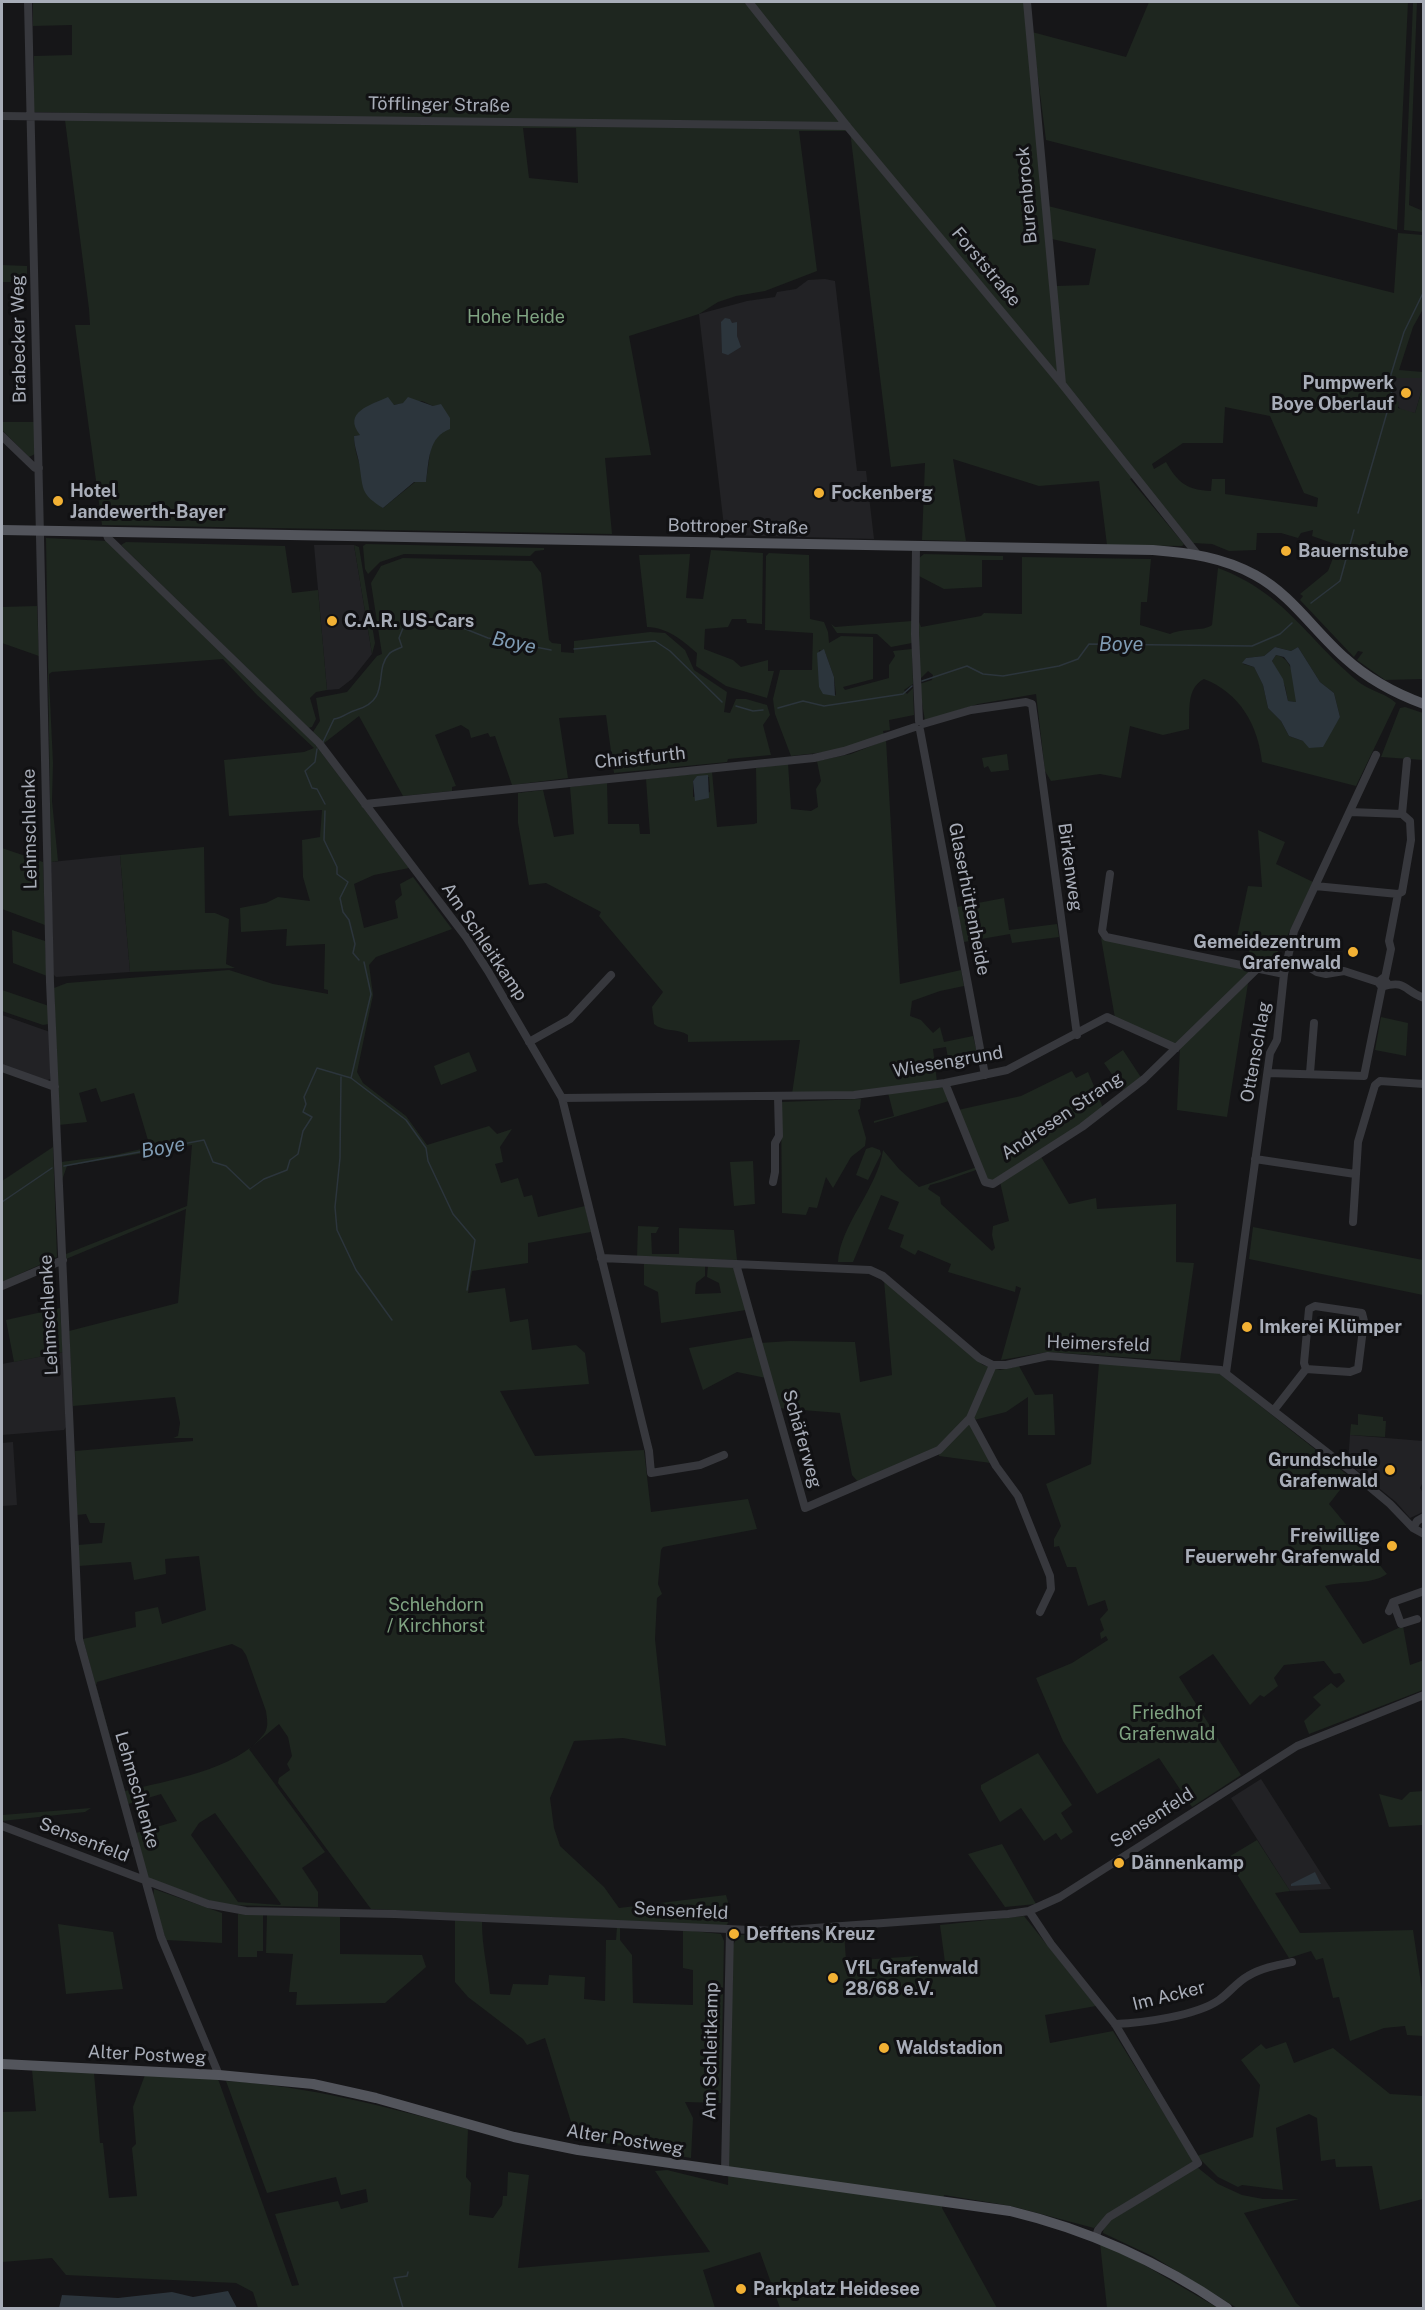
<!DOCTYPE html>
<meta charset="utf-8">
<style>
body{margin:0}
#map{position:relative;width:1425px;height:2310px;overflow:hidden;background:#161618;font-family:"Public Sans",sans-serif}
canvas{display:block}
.frame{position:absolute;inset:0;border:3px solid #a8adb8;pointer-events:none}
</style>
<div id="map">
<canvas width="1425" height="2310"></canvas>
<div class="frame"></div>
</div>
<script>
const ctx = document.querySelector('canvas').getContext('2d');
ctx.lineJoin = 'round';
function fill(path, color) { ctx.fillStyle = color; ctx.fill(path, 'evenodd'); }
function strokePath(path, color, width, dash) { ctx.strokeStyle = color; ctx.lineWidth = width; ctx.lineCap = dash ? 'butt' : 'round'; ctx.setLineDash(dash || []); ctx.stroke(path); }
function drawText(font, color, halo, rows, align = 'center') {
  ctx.font = font + ' "Public Sans",sans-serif'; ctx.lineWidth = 6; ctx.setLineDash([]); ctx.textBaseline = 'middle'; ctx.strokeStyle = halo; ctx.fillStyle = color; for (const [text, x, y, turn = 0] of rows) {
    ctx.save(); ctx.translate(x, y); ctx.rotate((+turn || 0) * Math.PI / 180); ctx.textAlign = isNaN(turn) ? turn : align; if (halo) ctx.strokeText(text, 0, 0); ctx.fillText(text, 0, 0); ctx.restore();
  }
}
const built = new Path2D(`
 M825 279 835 281 857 471H866L874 539 725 535 699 314 747 301 775 297 777 292 796 289 808 280ZM737 323V336L722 348 723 329Z
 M1394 378H1423V386L1415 413 1402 411 1392 399Z
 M314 545H354L372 654 352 679 339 689 327 690Z
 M120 855 130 972 56 977 53 974 51 862Z
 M2 1015 50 1032V1079L46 1081 2 1066Z
 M63 1352 66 1427 64 1430 2 1435V1364Z
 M1350 1435 1423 1441V1482L1420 1488 1423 1493V1512L1410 1518 1396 1502 1348 1463Z
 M13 1442 17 1505 2 1506V1443Z
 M1261 1779 1331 1889 1290 1891 1231 1798Z`);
const green = new Path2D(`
 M33 2H1025L1056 286 1089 285 1096 249 1052 239 1048 206 1394 293 1398 233 1423 235V309L1413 327 1399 370 1423 372V378H1394L1392 399 1399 402 1398 408 1415 413 1423 386V679L1385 680 1357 660 1363 652 1358 651 1354 657 1352 655 1300 600 1303 596 1300 594 1328 571 1338 545 1312 536 1313 530 1301 533 1298 538 1281 533H1257L1256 550 1229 551 1212 544 1193 543 1138 475 1130 479 1184 544 1182 546 1107 545 1099 481 1039 486 953 459 966 541 922 540 925 463 891 467 850 131H799L817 271 765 291 736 296 718 302 699 314 629 336 651 455 605 458 612 534 102 525 75 325H90L89 309 65 120 146 115 34 112V56L72 55V25L33 26ZM523 128H576L578 183 529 178ZM422 401 433 406 440 433 431 446 426 481 415 482 383 508C369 484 355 464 354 436L360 435 393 405ZM1225 407 1270 416 1304 493 1318 498 1317 507 1225 494V479H1212L1211 491C1187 490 1178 483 1166 462L1154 469 1152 464 1183 443H1223Z
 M1149 2H1408L1397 230 1046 140 1032 32 1126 57Z
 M1413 2H1417L1409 205 1423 211V232L1404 230Z
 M2 265 27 266V282H2Z
 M2 422H34L35 454 29 457 2 430Z
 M46 538 107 541 311 739 409 868 374 875 354 884 364 928 398 918 395 901 402 895 400 884 413 877 452 929 376 957 369 965 373 995 357 1072 363 1083 406 1116 427 1145 489 1126 497 1134 512 1129 500 1147 503 1162 495 1164 501 1183 518 1178 524 1197 532 1195 538 1217 585 1206 591 1232 528 1243V1263L472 1271 468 1293 505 1288 510 1322 528 1319 532 1350 576 1345 585 1353 589 1384 500 1391 535 1456 644 1450 651 1512 748 1499 757 1529 663 1547 661 1550 658 1584 662 1594 657 1598 655 1639 666 1746 623 1738 574 1741 550 1798 554 1828 560 1846 604 1887 619 1908 726 1895C729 1906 733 1917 726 1926L371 1909 278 1783 279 1778 290 1770 287 1764 292 1756 288 1737 279 1724 249 1749 325 1852 302 1868 318 1892V1907L221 1905 148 1878 136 1833 177 1821 161 1794 128 1804 83 1639 136 1627 135 1612 158 1607 162 1624 206 1610 199 1556 165 1559 166 1574 134 1580 131 1562 79 1566 78 1545 102 1543 105 1523H90L86 1514 77 1515 75 1451 193 1441V1438H173L178 1436 180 1423 175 1397 73 1406 69 1331 178 1303 186 1209 66 1259V1254L187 1206 192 1145 67 1166 62 1180 61 1162 115 1155 150 1147 134 1093 101 1102 96 1088 79 1093 87 1122 59 1125 54 988 67 983 229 970 273 984 328 994V990L324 989 325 944 286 946 287 929 241 932 240 908 266 903 278 897 310 901 303 877 302 840 320 837 322 810 229 816 224 760 304 752 314 748 257 695 223 659 52 672 49 674V679L53 763 52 801 58 861 51 862ZM232 1644 242 1649 246 1655 266 1711C267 1719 269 1727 264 1734 237 1770 166 1781 125 1791L96 1685 97 1682ZM215 1813 281 1904 280 1905 238 1902 191 1835 199 1823Z
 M126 542 285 546 292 593 318 590 327 690 316 692 310 698 316 719 312 727 308 728 121 545Z
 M366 544 544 548V550L535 551 530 556 404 554 380 562 368 574 365 569 363 546Z
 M354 545 359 547 375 643 372 654Z
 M711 550 763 553 762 624 747 623 746 619H732L728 627 705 629 704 649 733 660 741 667 768 660V671H774L767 698 726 686 696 666 697 653C681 639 668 628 647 627L639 555 690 554 686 598 703 599Z
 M769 553 809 555 810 619 824 622 828 632 829 643 841 636 873 637V679L843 687 845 690 889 678V665L895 656 893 651 912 649 913 684 904 690 907 694 913 688 914 715 889 720 890 730 883 731 884 735 843 750 791 756 775 714 773 699 780 670H812L813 633 765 630 766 556ZM819 650 825 652 834 677 836 695 819 687Z
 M924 554 1003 556V560H982V587L944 589 919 576V558Z
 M1022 557 1151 559 1147 602H1141L1140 625 1170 634C1185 627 1203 632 1212 625L1218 568C1287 594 1307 640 1360 683 1371 691 1387 694 1396 703L1356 786 1262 762C1258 725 1240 693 1204 679 1186 688 1190 711 1189 729L1163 735 1130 726 1121 778 1100 774 1051 781 1045 771 1036 694 978 704 925 721 919 684 932 680 933 675 928 671 919 680V622L921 627 981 616 984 613 1022 614ZM1275 647 1291 651 1298 647 1320 682 1334 693 1340 717 1325 739 1303 741 1289 736 1281 721 1268 708 1263 685 1254 667 1243 664 1246 658 1264 656Z
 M403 558 532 561 541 573 549 640 552 643 561 644V652L574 653V641L650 632 665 633 685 650 694 670 727 692 724 712 730 713 736 699H746L767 705 770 715 763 725 771 755 728 759 727 762 614 773 606 715 559 718 568 778 512 785 495 736 490 737 488 733 471 738 469 730 461 725 435 735 456 786 452 787V791L403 796 359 716 323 744 313 732 320 721 316 698 347 692 377 656 382 654 371 583 381 566Z
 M37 606 39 656 2 643V607Z
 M912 621V643L891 647 877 634 837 633 831 624 835 627Z
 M1276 655C1293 657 1299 689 1296 702L1288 701 1285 686 1272 661Z
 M1405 707 1423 713V760L1381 757 1400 708Z
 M886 740 900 984 961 970 964 986 940 991 912 1001 910 1016 921 1020 933 1033 940 1027 944 1042 973 1036 977 1052 948 1058 946 1047 933 1049 937 1082 850 1093 792 1094 800 1040 688 1042V1035C677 1028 663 1032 654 1024L652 1007 663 992 599 916 601 912 546 883 529 885 518 823V793L543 790 554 837 574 834 570 787 607 783 608 824H639L640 834H650L646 779 712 772 717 827 754 824 757 823 756 768 788 763 791 809 811 811 818 807 816 789 821 781 817 761 851 754ZM709 777 710 792 693 797V780Z
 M1007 754 1009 770 991 772 988 766 984 768 982 758Z
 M1258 830 1285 842 1276 864 1313 882 1283 945 1265 968 1247 965 1251 940 1237 937 1248 886 1262 887Z
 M204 847 205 913H215L229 919 226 964 235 968 130 972 120 855Z
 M2 848 43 862 45 925 2 909Z
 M1004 898 1009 930 1057 924 1059 937 1012 943 1010 934 964 942 957 907Z
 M12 930 45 941 47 976 13 963Z
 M1101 938 1251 970 1178 1043H1170L1115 1018Z
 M1249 977 1227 1117 1177 1110 1180 1047Z
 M2 990 49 1006V1024L43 1025 2 1011Z
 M1381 1017 1408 1023 1406 1056 1375 1050Z
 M1123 1050 1142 1079 1125 1093 1104 1063Z
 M469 1052 477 1071 441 1085 434 1066Z
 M1072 1071 1076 1078 1088 1072 1104 1110 993 1181 985 1179 958 1110 1021 1096Z
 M944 1087 949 1101 874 1123V1121L894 1116 888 1093Z
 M861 1099 860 1109 858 1110 866 1138 865 1146 851 1157 833 1188 826 1177 817 1208 809 1207 806 1215 782 1213 781 1102Z
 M53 1147 57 1257 2 1282V1181Z
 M872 1147 880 1150 881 1154 868 1180 856 1175 866 1149Z
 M883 1150 899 1169 919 1187 977 1167 976 1170C960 1175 946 1181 930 1185L928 1189 940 1197 941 1204 992 1251 995 1248 992 1235 993 1226 1009 1221 1000 1182 1040 1155 1069 1204 1096 1198 1097 1209 1176 1204V1262L1194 1263 1180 1361 1048 1352 1001 1360 1021 1288 1016 1286 1015 1292 948 1272 951 1264 918 1250 915 1255 900 1247 904 1235 888 1229 899 1202 881 1195 853 1262H838C840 1225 878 1188 883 1150Z
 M753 1161 755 1204 734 1206 730 1162Z
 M638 1226 659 1227 656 1233H651L652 1254H679V1228L734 1230 737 1260 637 1257Z
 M1253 1227 1423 1260V1295L1249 1259Z
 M644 1262 705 1266V1276L696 1283 695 1294 721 1293 719 1283 707 1277 708 1266H733L746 1310 661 1323 658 1292 644 1285Z
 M884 1280 983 1365 1000 1370 1019 1366 1035 1395 1053 1394 1055 1435H1028V1397L1006 1412 974 1420 991 1463 939 1456 938 1449 859 1483 852 1475 840 1413 777 1408 760 1343 790 1341 855 1342 860 1382 892 1375Z
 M60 1308 63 1352 14 1362 6 1320Z
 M754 1337 766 1378 737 1372 703 1390 689 1348Z
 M1099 1363 1219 1373 1350 1477 1329 1504 1387 1574C1369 1586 1346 1580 1325 1586L1363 1644 1403 1626 1410 1665 1424 1660 1423 1690 1309 1734 1304 1721 1321 1705 1313 1697 1331 1683 1337 1688 1345 1681 1340 1673 1334 1674 1324 1661 1284 1665 1274 1678 1278 1686 1264 1697 1260 1695 1250 1705 1213 1654 1179 1677 1241 1775 1192 1807 1159 1758 1097 1794 1063 1741 1036 1678 1072 1663 1108 1640 1106 1636 1101 1639 1100 1633 1104 1630 1100 1619 1108 1610 1105 1600 1088 1606 1076 1567H1067L1059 1546 1054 1547V1539L1061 1526 1046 1484 1091 1464Z
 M1358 1414 1383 1417V1421H1386L1385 1437 1350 1435 1351 1424 1358 1425Z
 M1038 1753 1072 1805 1061 1813 1073 1832 1061 1840 1056 1833 1044 1841 1021 1808 1000 1822 981 1789V1785Z
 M1423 1791V1825L1389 1827 1379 1794 1402 1800 1410 1792Z
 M91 1808 85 1812 2 1821V1815Z
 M1257 1840 1290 1891 1275 1893 1300 1933 1413 1930 1423 1997V2036L1407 2035 1405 2026 1384 2028 1350 2041 1339 1997 1333 1998 1323 1958 1316 1960 1311 1951 1289 1958 1227 1858Z
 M1002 1844 1036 1904 1005 1907 968 1854Z
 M154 1889 222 1913V1943L166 1940 153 1899Z
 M238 1914 263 1915V1951H257V1957H238Z
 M267 1914 340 1916V1954L422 1955 426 1967 385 2003 296 2005 297 1992H289L293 1954 266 1953Z
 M1024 1916 1096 2006 1045 2015 1050 2043 1113 2031 1194 2162 1108 2216 1094 2228 1011 2206 944 2195 942 2208 997 2308H780L760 2252 703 2270 715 2308H258L253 2292 236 2283 66 2275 52 2258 2 2262V2112L36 2111 32 2070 94 2073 100 2143H103L109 2198 137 2196 132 2148 136 2144 133 2107 145 2075 218 2079 292 2286 299 2285 275 2214 338 2201 341 2209 368 2202 366 2189 341 2195 336 2177 267 2193 226 2081C309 2086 388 2107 468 2129L466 2177 471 2183 469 2215 493 2218 502 2205 503 2196H507L508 2172 529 2175 518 2268 710 2252 655 2171 667 2170 728 2185 733 1945 739 1935 844 1931 846 1961 918 1956 919 1971 946 1970 940 1925Z
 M455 1920 482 1922C482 1949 488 1968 490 1994L510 1995 513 1984 548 1985 549 1975 585 1977 584 1999 605 2001 606 1940H616L617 1927H620V1940L632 1955 633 2003 693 2005V1970L683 1968V1930L721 1934 724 1941 721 2103 685 2102 693 2118 691 2158 576 2138 545 2038 527 2045 523 2039 468 1997 455 1982Z
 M58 1924 113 1932 123 1989 66 1994Z
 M1286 2042 1294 2063 1333 2048 1390 2094 1423 2096V2199L1380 2210 1372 2166 1336 2167 1335 2159 1321 2161 1317 2118 1309 2114 1276 2128 1283 2190 1242 2185 1238 2187 1218 2177 1197 2156 1253 2137 1260 2085 1241 2060 1261 2044 1266 2049Z
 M1197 2167 1218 2184 1242 2195 1263 2199H1299L1244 2213 1296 2303 1302 2308H1237L1152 2256 1103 2233 1104 2224Z
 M1100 2243 1141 2263 1218 2308H1107Z`);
const water = new Path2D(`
 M725 318 730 319 732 323 737 322V336L741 347 728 355 722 353 721 322Z
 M388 397 394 405 403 403 408 397 433 406 441 404 450 418V429C428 437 429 461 426 482H414L383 508C362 495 363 490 360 469 359 457 354 448 354 436L360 435C342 412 371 405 388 397Z
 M1275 647 1291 651 1298 647 1320 682 1334 693 1340 717 1323 747 1309 748 1303 741 1289 736 1281 721 1268 708 1263 685 1254 667 1242 663 1246 658 1264 656ZM1276 655 1284 657 1290 665 1296 702 1288 701 1283 679 1272 661Z
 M824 649 834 677 835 696 823 694 819 687 817 653Z
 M708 775 709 798 695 801 693 781 697 776Z
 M1315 1872 1321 1884 1291 1886V1884Z
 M228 2291 237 2308H59L62 2295 118 2298 172 2292 193 2297Z`);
const stream = new Path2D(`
 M1358 513 1392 395 1389 381 1404 332 1424 291
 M1311 603 1340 581 1354 530
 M574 649 655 641 670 651 722 702
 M922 681 967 666 983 674 1003 676 1059 666 1078 659 1089 644 1252 646 1280 634 1292 623
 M736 706 753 711 763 710
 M778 708 803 701 824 706 903 694 912 686
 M323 742 334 719C343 718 348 712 356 710 392 700 373 671 389 654 391 651 398 649 402 647L399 638 403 628 424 625 458 626 488 638 551 650
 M317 749 315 762 305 771 312 788 317 789 325 804
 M325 811 324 840 337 867V874L348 882 340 898 343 912 349 920 355 944 353 953 359 960
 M341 1077 340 1158 335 1207 337 1230 356 1270 392 1320
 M351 1078 406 1120 426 1148 428 1161 453 1214 475 1240 467 1290
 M64 1166 204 1140 213 1162 226 1166 250 1189 264 1179 287 1170 290 1160 298 1154 303 1131 312 1117 303 1112 306 1104 304 1097 317 1068 351 1078 371 994 364 962
 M2 1202 52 1168
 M403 2308 394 2278 407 2276 408 2272`);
const minor = new Path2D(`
 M28 2 50 982 79 1639 161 1937 219 2075
 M749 2 847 126 1062 384 1197 554
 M1027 2 1062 384
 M2 116 847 126
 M2 436 35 468H39
 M106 532 108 538 319 743 466 937 488 971 562 1098 649 1451 651 1473 700 1465 724 1455
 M916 547 915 634 919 721
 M923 724 971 710 1026 702 1032 704 1077 1035
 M920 730 985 1075
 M365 804 814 758 844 751 915 727
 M1350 812 1402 814 1410 821 1411 840 1402 892 1398 894 1389 941 1391 949 1385 978
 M1402 814 1407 761
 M1110 874 1102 931 1106 937 1284 974
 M1315 886 1398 894
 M1287 961 1304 964 1317 972 1326 974 1344 971 1378 982
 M1388 984 1383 978 1378 982 1382 987C1406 979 1404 991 1424 998
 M529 1042 570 1019 611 975
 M2 1068 55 1087
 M1268 1073 1364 1076 1382 987
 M1310 1073 1314 1023
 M945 1083 985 1182 993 1184 1082 1127 1144 1079 1257 969
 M562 1098 854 1095 945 1083 1007 1070 1107 1017 1176 1048
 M1255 1159 1355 1174
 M773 1182 775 1172V1143L779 1136 778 1097
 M1353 1222 1358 1142 1375 1085 1380 1081 1424 1084
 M601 1258 870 1270 883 1276 979 1358 993 1365H1006L1048 1356 1221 1370 1347 1468 1390 1504 1413 1528 1424 1534
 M736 1264 805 1508 939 1450 970 1418 993 1365
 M2 1286 63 1260
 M1226 1373 1270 1053 1277 1040 1284 974 1294 931 1376 755
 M1274 1410 1306 1369 1350 1372 1358 1369 1364 1321 1362 1313 1315 1306 1309 1309 1304 1363 1306 1369
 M970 1418 996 1466 1018 1496 1050 1576 1051 1589 1040 1612
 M1413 1528 1417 1521 1424 1517
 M1393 1602 1401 1624 1417 1619
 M1389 1611 1393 1602 1424 1591
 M2 1826 208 1904 246 1911 395 1914 773 1931 1008 1914 1029 1911 1060 1897 1297 1746 1424 1695
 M1029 1911 1051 1944 1115 2024 1198 2163 1109 2217 1098 2230 1096 2236
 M1115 2024C1142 2023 1196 2016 1219 2000 1229 1993 1237 1982 1248 1976 1261 1968 1277 1965 1292 1962
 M725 2172 730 1930`);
const major = new Path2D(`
 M2 530 1153 550C1190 553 1222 557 1255 575 1292 595 1314 631 1345 658 1368 679 1394 693 1424 704
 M2 2064 219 2075 313 2084 376 2098 514 2137 578 2150 1010 2211C1089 2230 1160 2262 1227 2308`);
const markers = [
 [1406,393,6,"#f2b134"],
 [819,493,6,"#f2b134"],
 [58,501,6,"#f2b134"],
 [1286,551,6,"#f2b134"],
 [332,621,6,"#f2b134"],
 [1353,952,6,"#f2b134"],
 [1247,1327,6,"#f2b134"],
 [1390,1470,6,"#f2b134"],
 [1392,1546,6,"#f2b134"],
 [1119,1863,6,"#f2b134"],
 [734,1934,6,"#f2b134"],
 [833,1978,6,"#f2b134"],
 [884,2048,6,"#f2b134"],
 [741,2289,6,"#f2b134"]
];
const streetNames = [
 ["Töfflinger Straße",439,105,1],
 ["Burenbrock",1027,195,-95],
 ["Forststraße",986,267,50],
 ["Brabecker Weg",19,339,-91],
 ["Bottroper Straße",738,527,1],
 ["Christfurth",640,758,-6],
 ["Lehmschlenke",30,829,-91],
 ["Birkenweg",1070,867,82],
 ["Glaserhüttenheide",969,899,79],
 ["Am Schleitkamp",484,942,56],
 ["Ottenschlag",1256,1052,-80],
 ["Wiesengrund",948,1062,-10],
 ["Andresen Strang",1062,1116,-34],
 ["Lehmschlenke",49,1315,-93],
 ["Heimersfeld",1098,1344,2],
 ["Schäferweg",802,1439,74],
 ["Lehmschlenke",137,1790,74],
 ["Sensenfeld",1152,1818,-33],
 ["Sensenfeld",84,1840,21],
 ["Sensenfeld",681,1911,3],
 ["Im Acker",1169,1996,-14],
 ["Am Schleitkamp",711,2051,-89],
 ["Alter Postweg",147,2055,3],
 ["Alter Postweg",625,2140,9]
];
const parkNames = [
 ["Hohe Heide",516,317],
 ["Schlehdorn",436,1605],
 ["/ Kirchhorst",436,1626],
 ["Friedhof",1167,1713],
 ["Grafenwald",1167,1734]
];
const poiNames = [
 ["Pumpwerk",1394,383,"right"],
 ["Boye Oberlauf",1394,404,"right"],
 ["Hotel",70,491],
 ["Jandewerth-Bayer",70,512],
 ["Fockenberg",831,493],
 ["Bauernstube",1298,551],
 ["C.A.R. US-Cars",344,621],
 ["Gemeidezentrum",1341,942,"right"],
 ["Grafenwald",1341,963,"right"],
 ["Imkerei Klümper",1259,1327],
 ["Grundschule",1378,1460,"right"],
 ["Grafenwald",1378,1481,"right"],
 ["Freiwillige",1380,1536,"right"],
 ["Feuerwehr Grafenwald",1380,1557,"right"],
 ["Dännenkamp",1131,1863],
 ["Defftens Kreuz",746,1934],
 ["VfL Grafenwald",845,1968],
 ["28/68 e.V.",845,1989],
 ["Waldstadion",896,2048],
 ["Parkplatz Heidesee",753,2289]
];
const waterNames = [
 ["Boye",514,643,12],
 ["Boye",1121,645],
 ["Boye",163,1148,-10]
];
fill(built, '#222225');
fill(green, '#1e261f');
fill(water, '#2c353c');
strokePath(stream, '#2c353c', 1.5);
strokePath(minor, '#37383d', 8);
strokePath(major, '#53555c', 10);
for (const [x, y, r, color] of markers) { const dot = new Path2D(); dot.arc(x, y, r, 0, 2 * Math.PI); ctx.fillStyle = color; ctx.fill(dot); strokePath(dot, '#111113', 2); }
drawText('18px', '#a8adb8', '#111113', streetNames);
drawText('18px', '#7fa381', '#111113', parkNames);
drawText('bold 18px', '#a8adb8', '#111113', poiNames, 'left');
drawText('italic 20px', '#7f9bb3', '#111113', waterNames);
</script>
